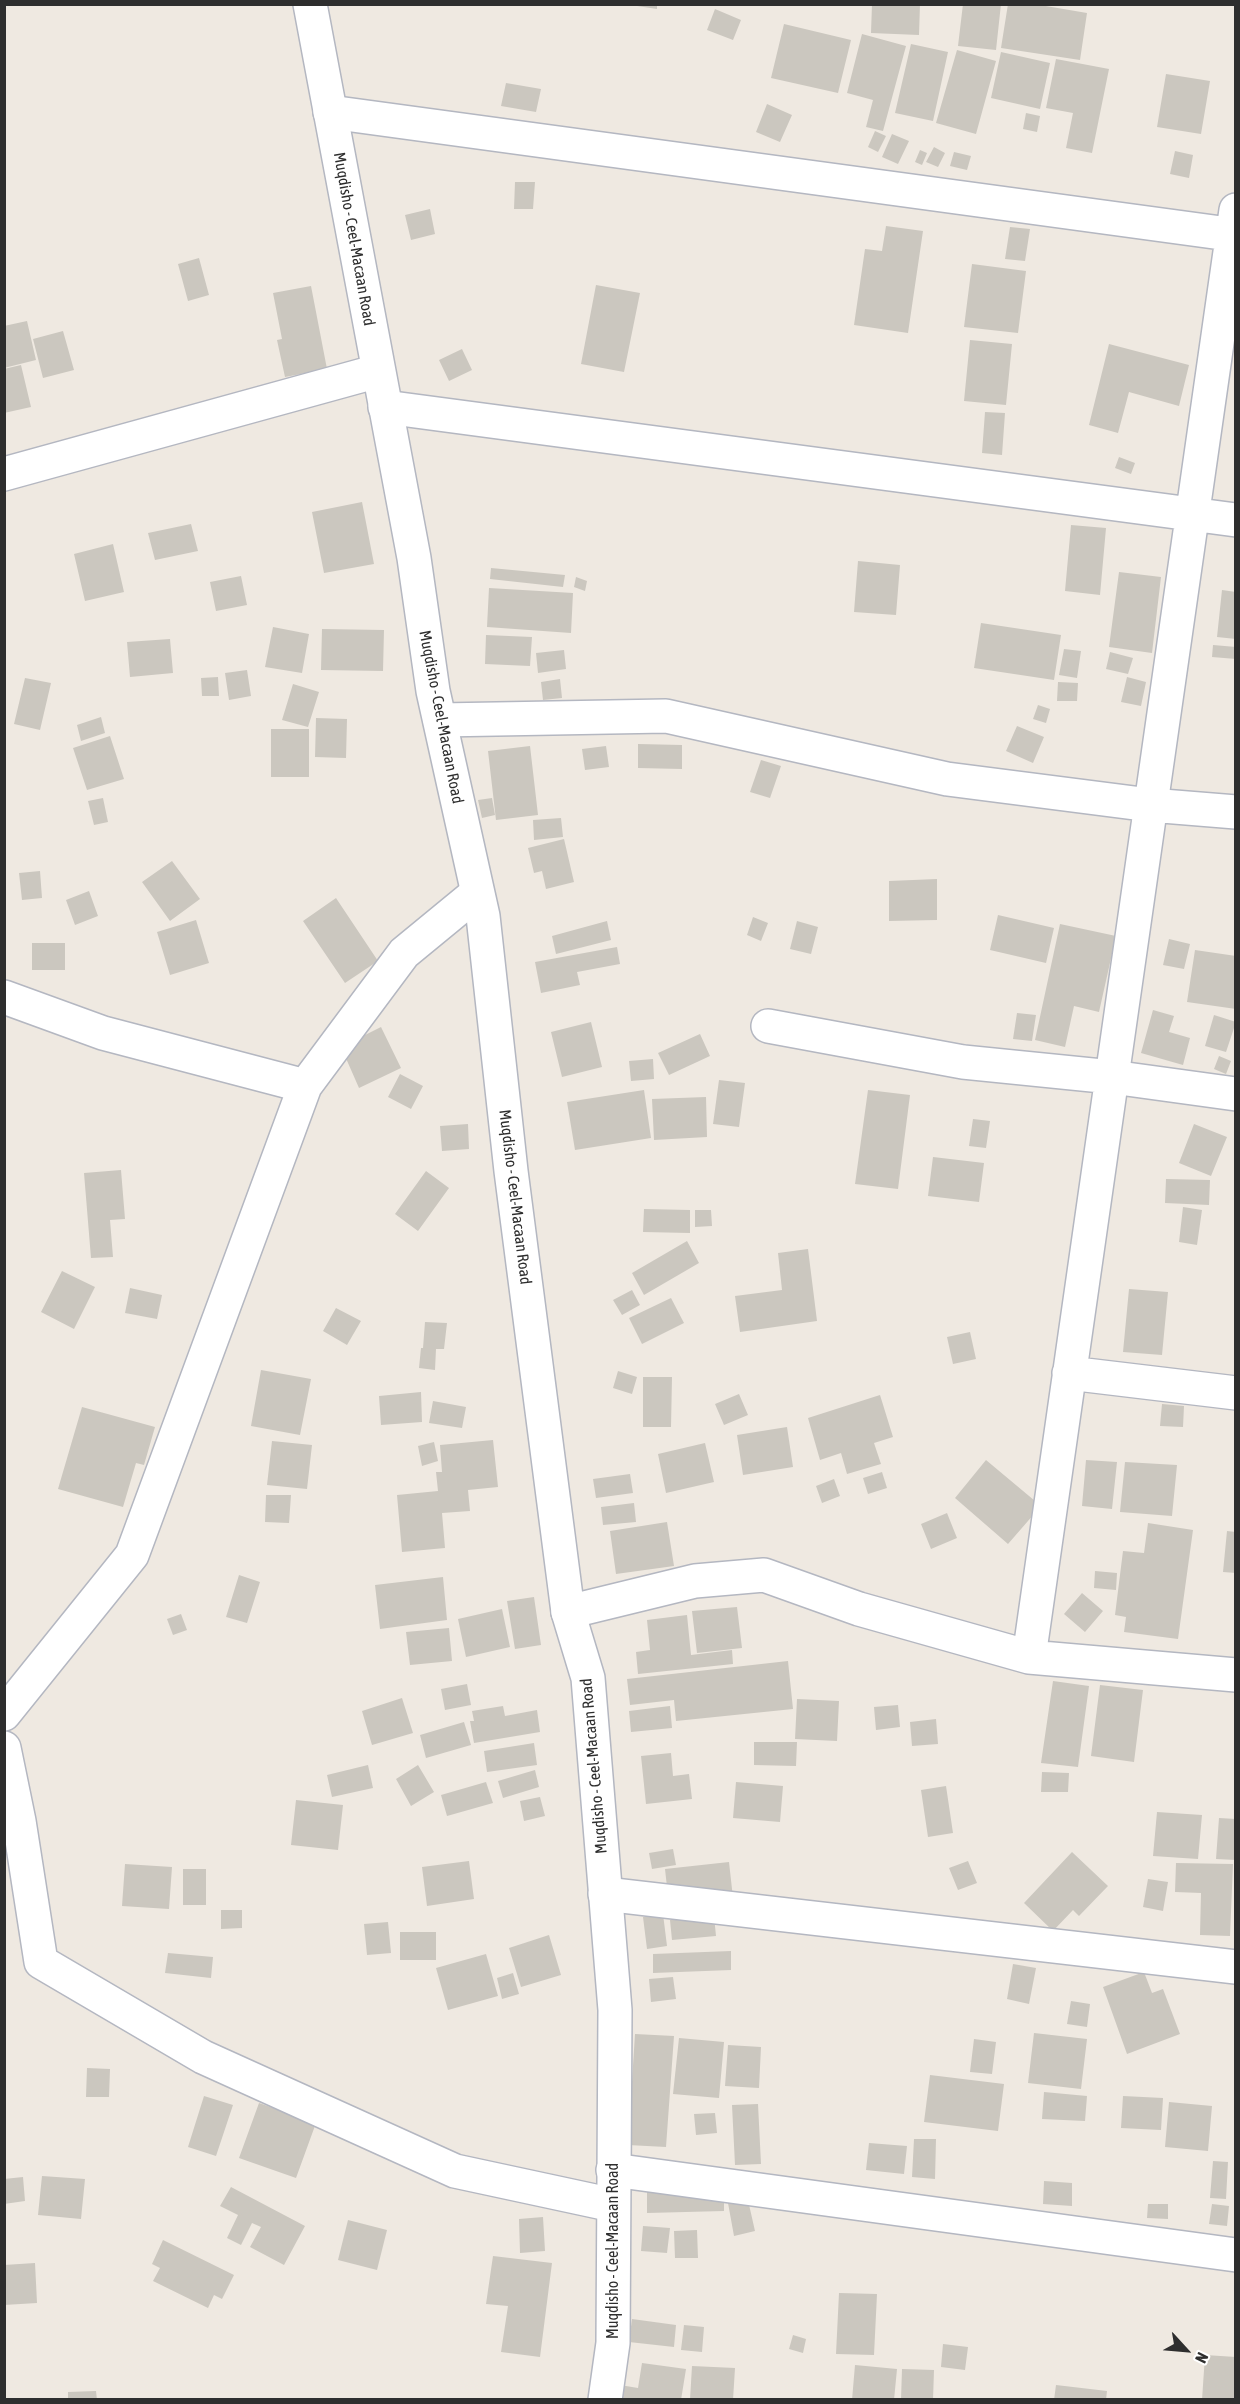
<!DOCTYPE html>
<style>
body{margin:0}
#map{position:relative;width:1240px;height:2404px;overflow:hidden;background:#efe9e1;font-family:"Asap Condensed",sans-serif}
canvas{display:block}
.frame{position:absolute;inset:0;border:6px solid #2e2e2e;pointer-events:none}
.north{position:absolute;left:1156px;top:2320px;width:60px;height:60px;-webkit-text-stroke:4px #fff;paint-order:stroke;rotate:116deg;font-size:16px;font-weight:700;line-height:24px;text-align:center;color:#2e2e2e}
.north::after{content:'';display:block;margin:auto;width:21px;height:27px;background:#2e2e2e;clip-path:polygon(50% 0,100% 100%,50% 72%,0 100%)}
</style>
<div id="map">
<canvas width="1240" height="2404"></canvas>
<div class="frame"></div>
<div class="north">N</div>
</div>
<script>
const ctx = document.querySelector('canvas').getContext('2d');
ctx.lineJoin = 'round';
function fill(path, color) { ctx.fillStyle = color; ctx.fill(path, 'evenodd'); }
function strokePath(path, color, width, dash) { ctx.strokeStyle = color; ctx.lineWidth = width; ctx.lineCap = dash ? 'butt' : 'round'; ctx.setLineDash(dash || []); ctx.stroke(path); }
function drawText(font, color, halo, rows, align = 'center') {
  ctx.font = font + ' "Asap Condensed",sans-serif'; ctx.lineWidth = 6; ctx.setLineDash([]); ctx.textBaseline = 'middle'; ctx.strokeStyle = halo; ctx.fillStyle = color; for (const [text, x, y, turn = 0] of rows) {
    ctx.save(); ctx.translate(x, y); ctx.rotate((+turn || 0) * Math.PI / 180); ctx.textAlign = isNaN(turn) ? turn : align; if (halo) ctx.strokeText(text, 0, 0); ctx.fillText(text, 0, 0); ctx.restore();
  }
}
const building = new Path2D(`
 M624 4H657V9Z
 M872 4H920L919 35 871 33Z
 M963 4H1001L996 50 958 46Z
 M1008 4H1034L1087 13 1080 60 1001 48Z
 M715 9 741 20 733 40 707 30Z
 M784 24 851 40 838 93 771 78Z
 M862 34 906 46 883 131 866 127 873 100 847 93Z
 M911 44 948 52 933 121 895 113Z
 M957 50 996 61 976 134 936 123Z
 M1001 52 1050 63 1040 109 991 98Z
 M1056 59 1109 69 1092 153 1066 148 1073 113 1046 108Z
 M1166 74 1210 81 1201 134 1157 127Z
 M506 83 541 89 536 112 501 106Z
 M767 104 792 115 780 142 756 132Z
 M1026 113 1040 116 1037 132 1023 129Z
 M875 131 886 136 878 152 868 147Z
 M892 134 909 141 898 164 882 157Z
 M934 147 945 153 938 167 926 162Z
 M920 150 927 153 922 165 915 162Z
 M1175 151 1193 155 1189 178 1170 174Z
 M954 152 971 156 967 170 950 166Z
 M515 182H535L533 209H514Z
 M430 209 435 234 411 240 405 215Z
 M886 226 923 231 908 333 854 325 865 249 882 251Z
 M1010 227 1030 229 1025 261 1005 259Z
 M199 258 209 295 188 301 178 264Z
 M972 264 1026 271 1018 333 964 327Z
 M596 285 640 293 624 372 581 364Z
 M311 286 327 369 285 377 277 340 282 339 273 293Z
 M27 321 36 360 4 368V326Z
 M63 331 74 370 43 378 33 339Z
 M970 340 1012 344 1006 405 964 401Z
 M1109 344 1189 365 1179 406 1129 392 1118 433 1089 425Z
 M462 349 472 370 449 381 439 360Z
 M21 365 31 407 4 413V369Z
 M985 412 1005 413 1002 455 982 453Z
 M1119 457 1135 463 1131 474 1115 468Z
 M362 502 374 564 324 573 312 512Z
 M191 524 198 551 155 560 148 533Z
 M1071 525 1106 528 1100 595 1065 591Z
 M113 544 124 592 85 601 74 554Z
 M858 561 900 565 896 615 854 612Z
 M491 568 565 575 563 587 490 579Z
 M1119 572 1161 577 1152 653 1109 647Z
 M241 576 247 605 216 611 210 582Z
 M576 577 587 581 585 591 574 587Z
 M489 588 573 593 571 633 487 627Z
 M1222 590 1236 592V639L1217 637Z
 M981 623 1061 635 1054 680 974 668Z
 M273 627 309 634 302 673 265 667Z
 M322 629 384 630 383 671 321 670Z
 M486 635 532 637 530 666 485 664Z
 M170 639 173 673 130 677 127 642Z
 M1213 645 1236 647V659L1212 657Z
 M1064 649 1081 651 1077 678 1059 675Z
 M564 650 566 669 538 673 536 653Z
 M1110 652 1133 658 1128 674 1106 669Z
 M247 670 251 696 229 700 225 673Z
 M218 677 219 696H202L201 678Z
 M1127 677 1146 682 1141 706 1121 702Z
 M25 678 51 683 40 730 14 724Z
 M560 679 562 698 543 700 541 682Z
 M1058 682 1078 683 1077 701H1057Z
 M293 684 319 692 308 727 282 720Z
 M1038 705 1050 709 1046 723 1033 719Z
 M101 717 105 733 81 741 77 725Z
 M316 718 347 719 346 758 315 757Z
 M1017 726 1044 737 1033 763 1006 751Z
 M271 729H309V777H271Z
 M110 736 124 779 87 790 73 748Z
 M638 744 682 745V769L638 768Z
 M530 746 538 815 496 820 488 751Z
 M606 746 609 767 585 770 582 749Z
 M761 760 781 766 770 798 750 792Z
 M103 798 108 822 94 825 88 801Z
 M492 798 495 815 482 818 478 800Z
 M561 818 563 837 534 840 533 820Z
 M564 839 574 882 546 889 542 871 534 873 528 848Z
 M172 861 200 899 170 921 142 882Z
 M40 871 42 898 22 900 19 873Z
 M937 879V920L889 921V881Z
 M89 891 98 916 75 925 66 900Z
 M336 898 378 961 345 983 303 921Z
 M998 915 1054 928 1046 963 990 950Z
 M753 917 768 923 761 941 747 935Z
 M196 920 209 963 170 975 157 932Z
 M607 921 611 940 556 954 552 936Z
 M797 921 818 927 811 954 790 949Z
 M1060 924 1116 936 1099 1012 1074 1006 1065 1047 1035 1040Z
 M1169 939 1190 944 1184 969 1163 965Z
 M32 943H65V970H32Z
 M617 947 620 964 577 972 580 985 541 993 535 962Z
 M1195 950 1236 956V1009L1187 1002Z
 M1153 1010 1174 1016 1169 1032 1190 1038 1183 1065 1141 1053Z
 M1017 1013 1036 1015 1032 1041 1013 1039Z
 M1214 1015 1236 1022 1226 1052 1205 1046Z
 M591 1022 602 1067 562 1077 551 1032Z
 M381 1027 401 1068 359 1088 341 1047Z
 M700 1034 710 1056 669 1075 658 1053Z
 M1219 1056 1231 1061 1226 1074 1214 1069Z
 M653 1059 654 1079 631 1081 629 1061Z
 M400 1074 423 1086 411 1109 388 1097Z
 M719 1080 745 1083 739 1127 713 1124Z
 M644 1090 651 1138 575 1150 567 1102Z
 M868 1090 910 1095 898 1189 855 1184Z
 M706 1097 707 1137 654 1140 652 1099Z
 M973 1119 990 1121 986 1148 969 1146Z
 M468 1124 469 1149 442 1151 440 1126Z
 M1194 1124 1227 1137 1211 1176 1179 1163Z
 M933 1157 984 1163 979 1202 928 1196Z
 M121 1170 125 1219 110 1220 113 1257 91 1258 84 1173Z
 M426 1171 449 1188 418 1231 395 1214Z
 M1166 1179 1210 1180 1209 1205 1165 1203Z
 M1183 1207 1202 1210 1197 1245 1179 1242Z
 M644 1209 690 1210V1233L643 1232Z
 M695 1210H711L712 1226 695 1227Z
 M687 1241 699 1263 644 1295 632 1273Z
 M808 1249 817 1321 740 1332 735 1296 782 1290 778 1253Z
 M62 1271 95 1287 74 1329 41 1312Z
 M130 1288 162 1295 157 1319 125 1313Z
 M1129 1289 1168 1292 1162 1355 1123 1352Z
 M632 1290 640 1305 622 1315 613 1300Z
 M671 1298 684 1323 642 1344 629 1318Z
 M336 1308 361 1321 347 1345 323 1331Z
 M425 1322 447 1323 444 1349H436L435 1370 419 1368 421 1348H423Z
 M970 1332 976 1359 953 1364 947 1337Z
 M261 1370 311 1379 300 1435 251 1426Z
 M618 1371 637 1377 632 1394 613 1388Z
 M643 1377H672L671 1427H643Z
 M421 1392 422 1422 381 1425 379 1396Z
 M739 1394 748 1415 724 1425 715 1404Z
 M880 1395 893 1437 874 1443 881 1464 847 1474 841 1453 820 1460 808 1418Z
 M433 1401 466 1407 462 1428 429 1423Z
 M1162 1404 1184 1406 1183 1427 1160 1426Z
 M82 1407 155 1427 144 1465 136 1463 123 1507 58 1489Z
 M787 1427 793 1467 743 1475 737 1435Z
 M493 1440 498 1487 468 1490 470 1511 442 1513 445 1548 402 1552 397 1495 438 1491 436 1472H442L440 1445Z
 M272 1441 312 1445 307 1489 267 1485Z
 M434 1442 438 1461 422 1466 418 1446Z
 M705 1443 714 1482 666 1493 658 1454Z
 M986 1460 1041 1506 1008 1544 955 1498Z
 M1086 1460 1117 1462 1112 1509 1082 1506Z
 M1125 1462 1177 1465 1172 1516 1120 1512Z
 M882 1472 887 1488 868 1494 863 1478Z
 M630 1474 633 1493 596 1498 593 1479Z
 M834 1479 840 1496 822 1503 816 1486Z
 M266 1495H291L289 1523 265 1522Z
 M634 1503 636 1522 603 1525 601 1507Z
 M947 1513 957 1538 931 1549 921 1524Z
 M667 1522 674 1566 616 1574 610 1531Z
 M1148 1523 1193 1530 1178 1639 1124 1632 1126 1617 1115 1615 1123 1551 1144 1553Z
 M1227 1531 1236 1532V1573L1223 1572Z
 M1095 1571 1117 1573 1116 1590 1094 1588Z
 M239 1575 260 1582 247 1623 226 1617Z
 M443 1577 447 1620 380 1629 375 1585Z
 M1082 1593 1103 1611 1085 1632 1064 1614Z
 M534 1597 541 1645 515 1649 507 1601Z
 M737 1607 742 1648 697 1653 692 1611Z
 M502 1609 510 1647 466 1657 458 1619Z
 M181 1614 187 1630 173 1635 167 1619Z
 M687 1615 691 1655 732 1650 733 1664 638 1674 636 1652 650 1650 647 1620Z
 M449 1628 452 1661 410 1665 406 1632Z
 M788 1661 793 1709 676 1721 674 1700 630 1705 627 1679Z
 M1053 1681 1089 1686 1078 1767 1041 1763Z
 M467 1684 471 1705 445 1710 441 1689Z
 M1100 1685 1143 1690 1134 1762 1091 1756Z
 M402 1698 413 1733 372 1745 362 1711Z
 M797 1699 839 1701 837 1741 795 1739Z
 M898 1705 900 1727 876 1730 874 1707Z
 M503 1706 505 1716 537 1710 540 1732 474 1743 470 1721H474L472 1711Z
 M670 1706 672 1728 631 1732 629 1711Z
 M936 1719 938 1744 912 1746 910 1722Z
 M464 1722 471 1745 426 1758 420 1735Z
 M754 1742H797L796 1766 754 1765Z
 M534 1743 537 1765 487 1772 484 1751Z
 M671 1753 673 1776 689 1774 692 1799 646 1804 641 1756Z
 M368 1765 373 1788 332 1797 327 1775Z
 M418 1765 434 1792 411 1806 396 1779Z
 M535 1770 539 1787 503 1798 498 1781Z
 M1042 1772 1069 1773 1068 1792H1041Z
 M486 1782 493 1803 447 1816 441 1795Z
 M736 1782 783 1786 780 1822 733 1818Z
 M946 1786 953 1833 928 1837 921 1790Z
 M540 1797 545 1816 524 1821 520 1801Z
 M296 1800 343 1805 338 1850 291 1845Z
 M1157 1812 1202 1815 1198 1859 1153 1856Z
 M1219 1818 1236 1819V1860L1216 1859Z
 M673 1849 676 1865 652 1869 649 1853Z
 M1072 1852 1108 1886 1079 1916 1073 1910 1053 1931 1024 1903Z
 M469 1861 474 1899 427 1906 422 1867Z
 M968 1861 977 1883 958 1890 949 1868Z
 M729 1862 734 1907 670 1914 665 1869Z
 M1176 1863 1233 1864 1230 1936 1200 1935 1201 1893 1175 1892Z
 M125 1864 172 1867 169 1909 122 1906Z
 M183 1869H206V1905H183Z
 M1148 1879 1168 1882 1163 1911 1143 1907Z
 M221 1910H242V1928L221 1929Z
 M663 1914 667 1946 647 1949 643 1917Z
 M714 1916 716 1936 672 1940 670 1920Z
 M388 1922 391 1953 367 1955 364 1924Z
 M400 1932H436V1960H400Z
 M549 1935 561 1975 521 1987 509 1948Z
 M731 1951V1970L653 1973V1954Z
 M168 1953 213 1957 211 1978 165 1973Z
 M486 1954 498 1996 448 2010 436 1968Z
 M1013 1964 1036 1968 1029 2004 1007 1999Z
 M1144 1972 1152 1993 1163 1989 1180 2034 1127 2054 1103 1987Z
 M513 1973 519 1994 502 1999 497 1978Z
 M673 1977 676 1999 651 2002 649 1979Z
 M1071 2001 1090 2004 1087 2027 1067 2024Z
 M1034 2033 1087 2039 1081 2089 1028 2083Z
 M635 2034 674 2036 666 2147 628 2145Z
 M679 2038 724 2042 719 2098 673 2094Z
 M974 2039 996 2042 992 2074 970 2072Z
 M728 2045 761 2047 759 2088 725 2086Z
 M87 2068 110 2069 109 2097H86Z
 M930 2075 1004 2084 998 2131 924 2122Z
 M1044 2092 1087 2096 1085 2121 1042 2119Z
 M204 2096 233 2105 216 2156 188 2147Z
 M1123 2096 1163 2098 1161 2130 1121 2128Z
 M1169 2102 1212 2106 1208 2151 1165 2147Z
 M259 2103 316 2123 296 2178 239 2158Z
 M758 2104 761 2164 735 2165 732 2105Z
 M715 2113 717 2133 696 2135 694 2114Z
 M914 2139H936L935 2179 912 2177Z
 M869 2143 907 2146 904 2174 866 2170Z
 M1213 2161 1228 2162 1226 2199 1210 2198Z
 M42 2176 85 2179 81 2219 38 2215Z
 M23 2177 25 2201 4 2204V2179Z
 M1044 2181 1072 2183V2206L1043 2204Z
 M231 2187 305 2226 284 2265 250 2247 261 2227 252 2223 241 2245 227 2238 238 2215 220 2206Z
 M745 2187 755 2231 734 2236 726 2192Z
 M724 2188V2211L647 2213V2190Z
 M1148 2204H1168V2219L1147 2218Z
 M1212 2204 1229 2206 1227 2226 1209 2224Z
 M543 2217 545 2251 520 2253 519 2219Z
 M348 2220 387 2230 377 2270 338 2260Z
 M643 2226 670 2228 667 2253 641 2251Z
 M697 2230 698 2258H675L674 2231Z
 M163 2240 234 2275 222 2299 214 2295 208 2308 153 2281 160 2268 152 2264Z
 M493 2256 552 2263 540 2357 501 2352 508 2306 486 2304Z
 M35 2263 37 2303 4 2305V2265Z
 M839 2293 877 2294 874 2355 836 2354Z
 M632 2319 676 2325 674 2347 629 2342Z
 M684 2325 704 2327 702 2352 681 2350Z
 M793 2335 806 2339 803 2353 789 2349Z
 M943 2344 968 2347 965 2370 941 2367Z
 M1205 2355 1236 2357V2400H1202Z
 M642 2363 686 2369 681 2400H619L620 2385 638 2388Z
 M855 2365 897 2369 894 2400H852Z
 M692 2366 735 2368 733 2400H690Z
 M902 2369 934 2370 933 2400H901Z
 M1056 2385 1107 2391 1106 2400H1054Z
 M96 2391 97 2400H68V2392Z`);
const minor = new Path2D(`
 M330 112 1236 235
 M385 407 1236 520
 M4 474 378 371
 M440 720 666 716 947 779 1150 805 1236 812
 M4 997 103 1033 305 1086
 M768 1026 963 1062 1112 1077 1236 1094
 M1069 1373 1236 1393
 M568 1612 695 1581 764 1575 859 1609 1029 1657 1236 1675
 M1029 1657 1236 210
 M4 1714 132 1555 305 1086 404 953 477 893
 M4 1748 19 1821 41 1962 203 2057 455 2171 613 2205
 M605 1894 1236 1967
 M613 2170 1236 2255`);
const tertiary = new Path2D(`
 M310 4 414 558 433 691 483 916 511 1171 568 1612 588 1678 615 2010 613 2343 605 2400`);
const streetNames = [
 ["Muqdisho - Ceel-Macaan Road",354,239,80],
 ["Muqdisho - Ceel-Macaan Road",441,717,79],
 ["Muqdisho - Ceel-Macaan Road",515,1197,83],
 ["Muqdisho - Ceel-Macaan Road",594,1766,-95],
 ["Muqdisho - Ceel-Macaan Road",613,2251,-90]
];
fill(building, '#cbc7bf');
strokePath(minor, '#b4b7c1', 36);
strokePath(tertiary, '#b4b7c1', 36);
strokePath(minor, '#fff', 33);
strokePath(tertiary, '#fff', 33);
drawText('16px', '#2e2e2e', '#fff', streetNames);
</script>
